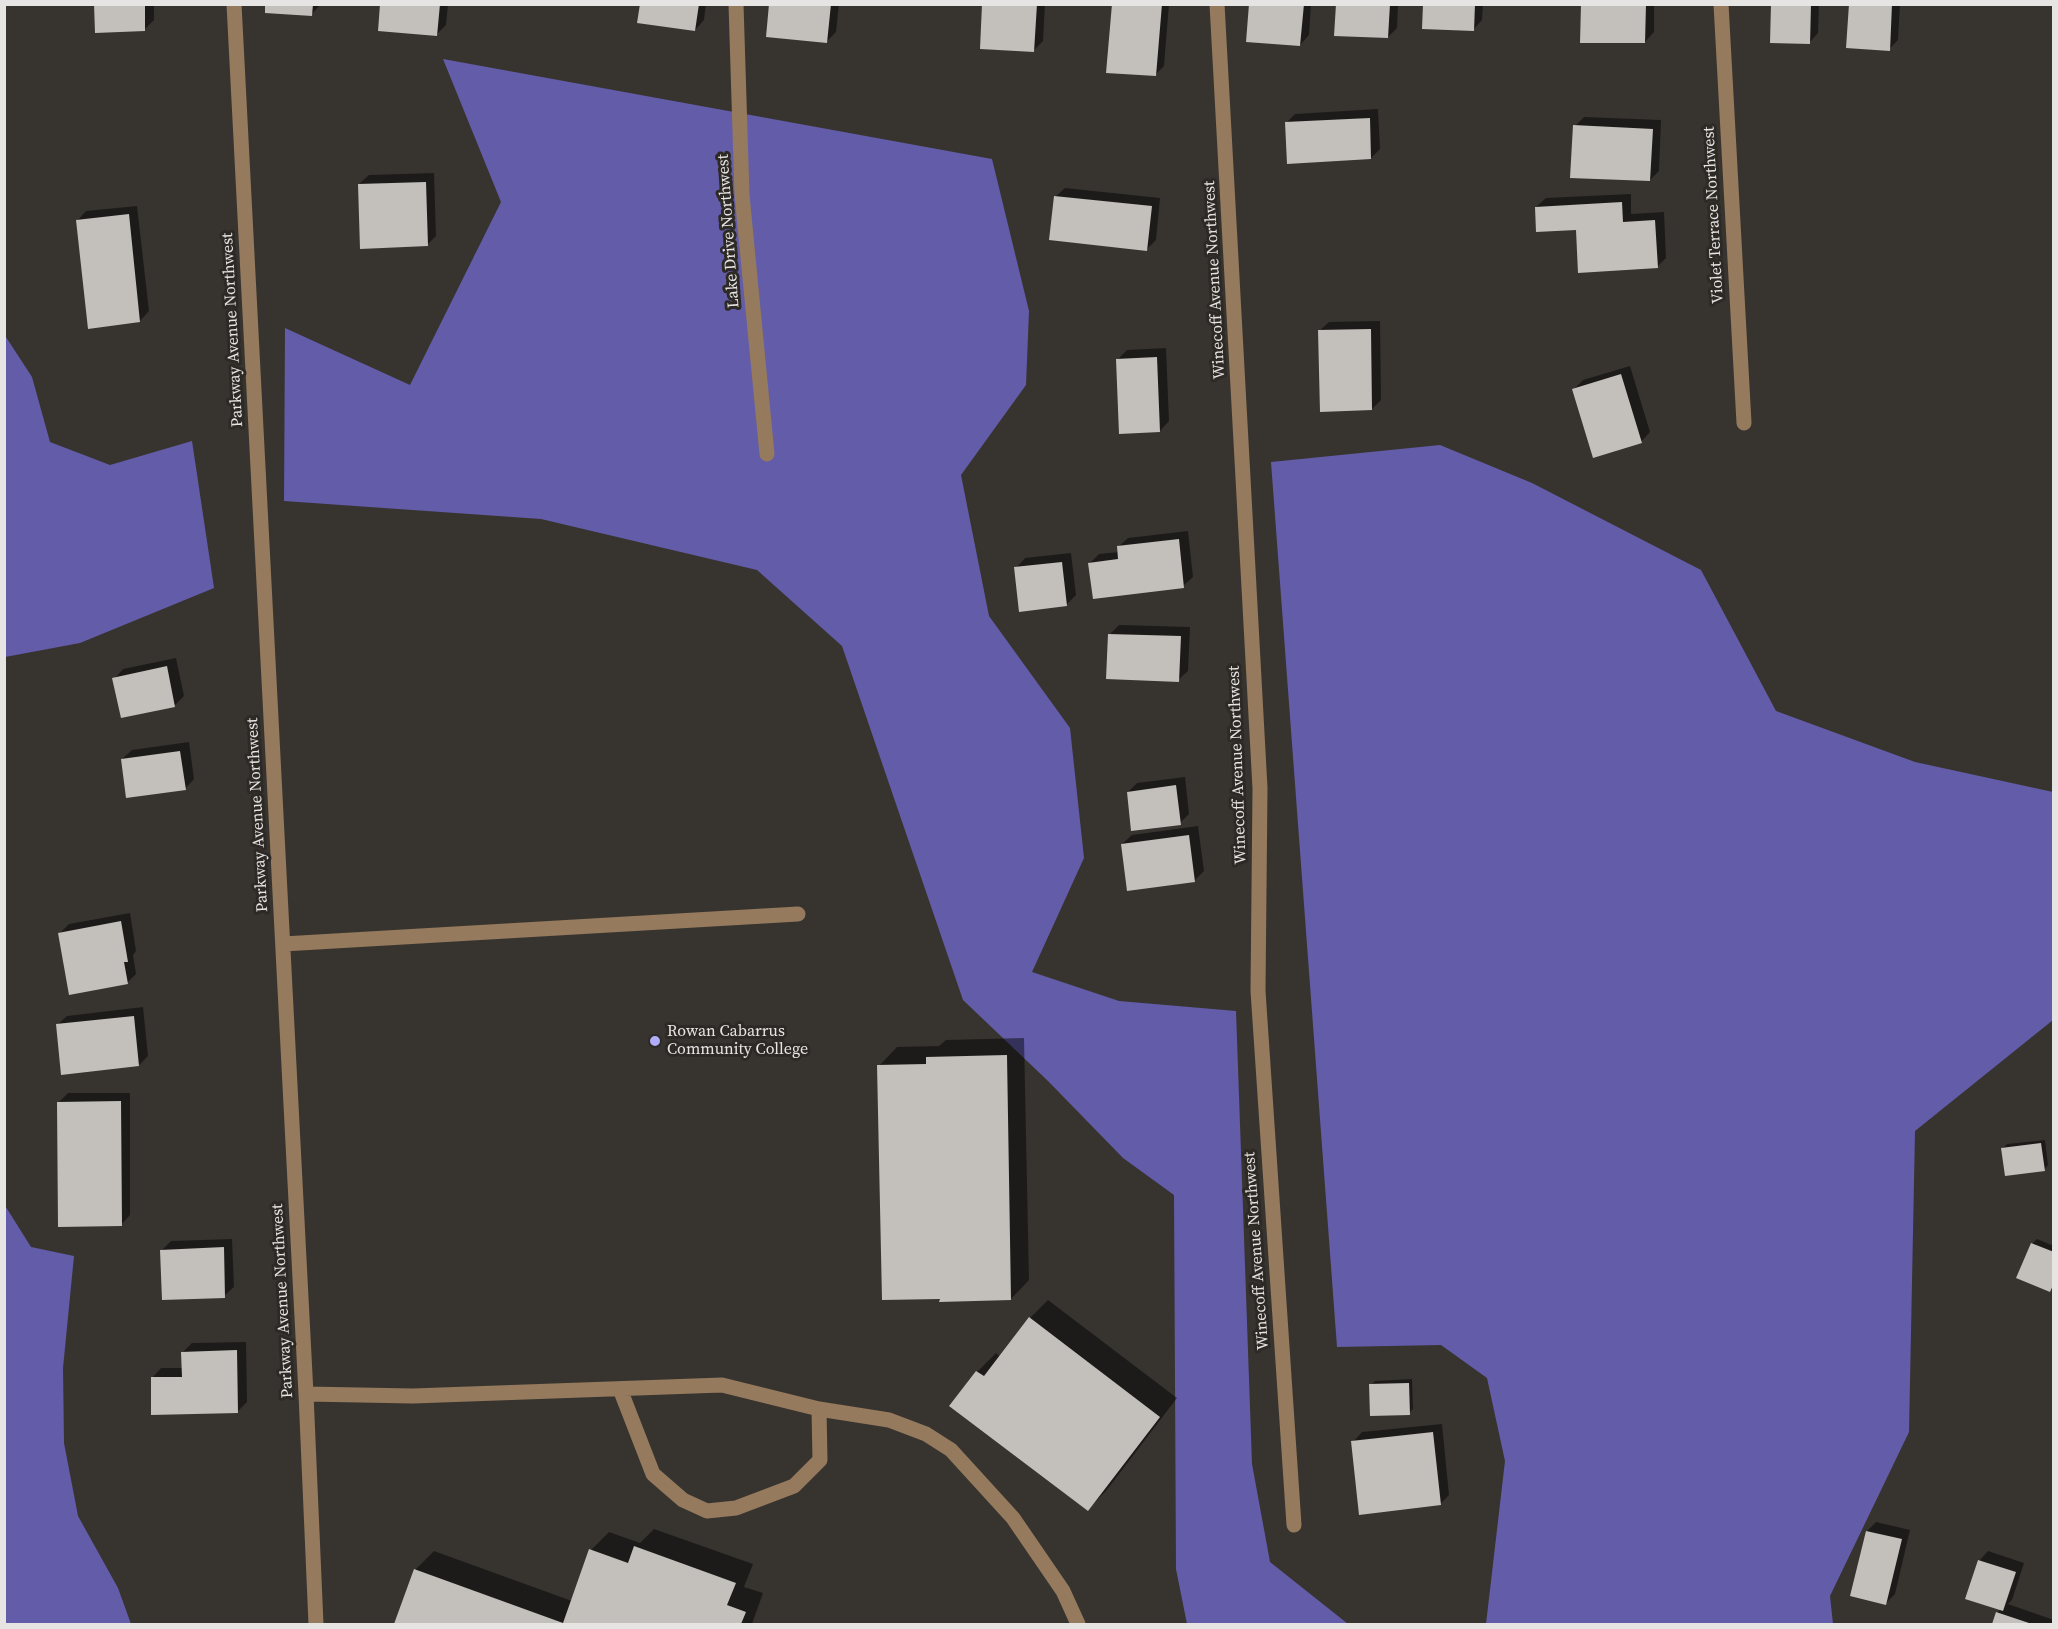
<!DOCTYPE html>
<style>
body{margin:0}
#map{position:relative;width:2058px;height:1629px;overflow:hidden;background:#373430;font-family:"Source Serif 4",serif}
canvas{display:block}
.frame{position:absolute;inset:0;border:6px solid #e7e5e3;pointer-events:none}
</style>
<div id="map">
<canvas width="2058" height="1629"></canvas>
<div class="frame"></div>
</div>
<script>
const ctx = document.querySelector('canvas').getContext('2d');
ctx.lineJoin = 'round';
function fill(path, color) { ctx.fillStyle = color; ctx.fill(path, 'evenodd'); }
function strokePath(path, color, width, dash) { ctx.strokeStyle = color; ctx.lineWidth = width; ctx.lineCap = dash ? 'butt' : 'round'; ctx.setLineDash(dash || []); ctx.stroke(path); }
function drawText(font, color, halo, rows, align = 'center') {
  ctx.font = font + ' "Source Serif 4",serif'; ctx.lineWidth = 6; ctx.setLineDash([]); ctx.textBaseline = 'middle'; ctx.strokeStyle = halo; ctx.fillStyle = color; for (const [text, x, y, turn = 0] of rows) {
    ctx.save(); ctx.translate(x, y); ctx.rotate((+turn || 0) * Math.PI / 180); ctx.textAlign = isNaN(turn) ? turn : align; if (halo) ctx.strokeText(text, 0, 0); ctx.fillText(text, 0, 0); ctx.restore();
  }
}
const forest = new Path2D(`
 M443 59 992 159 1029 311 1026 385 961 475 989 616 1070 728 1084 858 1032 972 1119 1001 1236 1011 1252 1464 1270 1562 1348 1624H1187L1176 1569 1174 1195 1123 1158 1048 1081 963 1000 842 646 757 570 541 519 284 501 285 328 410 385 501 202Z
 M4 334 32 377 50 442 110 465 192 441 214 588 80 643 5 657Z
 M1440 445 1532 483 1701 570 1776 711 1915 762 2053 792V1020L1915 1131 1909 1432 1830 1596 1833 1624H1486L1505 1461 1487 1378 1441 1345 1337 1347 1271 462Z
 M4 1204 31 1247 74 1256 63 1368 64 1443 78 1516 118 1588 131 1624H5Z`);
const shadow = new Path2D(`
 M95 4H154V20L145 29Z
 M267 4H321L311 15Z
 M382 4H448L446 25 437 34Z
 M641 4H706L704 20 695 30Z
 M771 4H839L836 32 827 41Z
 M983 4H1045L1043 41 1034 50Z
 M1113 4H1169L1164 66 1155 75Z
 M1251 4H1311L1309 35 1300 45Z
 M1337 4H1398L1397 28 1388 37Z
 M1425 4H1483L1482 20 1473 30Z
 M1582 4H1654V32L1645 42Z
 M1773 4H1819L1818 33 1809 43Z
 M1850 4H1900L1898 40 1889 49Z
 M1378 109 1380 149 1371 158 1286 123 1295 114Z
 M1584 117 1661 120 1659 171 1650 180 1575 126Z
 M434 173 436 236 427 245 359 184 369 175Z
 M1065 188 1160 198 1156 240 1147 249 1055 197Z
 M1631 194V214L1664 212 1666 258 1657 267 1536 207 1546 198Z
 M137 206 149 311 140 321 77 221 86 211Z
 M1380 321 1381 400 1372 409 1319 331 1329 322Z
 M1166 348 1169 421 1160 431 1118 359 1127 350Z
 M1630 366 1650 432 1641 442 1574 389 1583 380Z
 M1188 531 1193 577 1183 586 1090 563 1099 554 1119 552 1118 547 1128 538Z
 M1071 553 1076 595 1067 604 1016 568 1025 558Z
 M1119 625 1190 627 1188 671 1178 680 1110 634Z
 M176 658 184 696 175 705 114 679 123 669Z
 M189 742 194 779 185 789 122 759 132 750Z
 M1185 777 1189 814 1180 823 1128 792 1137 783Z
 M1198 826 1204 871 1194 881 1122 844 1132 835Z
 M130 913 136 951 133 955 136 974 127 983 60 933 69 924Z
 M143 1007 148 1056 139 1065 57 1025 67 1016Z
 M1024 1038 1029 1280 1011 1299 879 1066 897 1047 939 1046 946 1040Z
 M68 1093H130V1215L121 1225 59 1102Z
 M2045 1140 2048 1165 2044 1170 2003 1148 2007 1144Z
 M232 1239 234 1287 224 1296 162 1250 171 1241Z
 M2037 1239 2054 1246V1286L2049 1290 2018 1277 2033 1243Z
 M1048 1300 1177 1398 1106 1491 1088 1509 952 1405 977 1372 996 1353 1000 1357 1030 1318Z
 M246 1342 247 1402 238 1411 152 1378 161 1368H183V1352L192 1343Z
 M1412 1379 1413 1409 1409 1413 1371 1385 1375 1381Z
 M1442 1424 1449 1495 1440 1504 1353 1442 1362 1432Z
 M1876 1522 1910 1530 1895 1594 1886 1603 1867 1531Z
 M654 1529 753 1564 744 1587 763 1593 752 1624H395L415 1570 434 1551 572 1601 591 1550 609 1532 640 1543Z
 M1988 1551 2024 1563 2012 1600 2008 1604 2054 1620V1624H1993L1997 1613 2001 1609 1979 1561Z`);
const building = new Path2D(`
 M94 4H145V31L95 33Z
 M265 4H313L312 16 265 13Z
 M380 4H440L437 36 378 31Z
 M640 4H699L695 31 637 23Z
 M769 4H831L827 43 766 37Z
 M982 4H1037L1034 52 980 49Z
 M1112 4H1162L1156 76 1106 73Z
 M1249 4H1304L1300 46 1246 42Z
 M1336 4H1390L1388 38 1334 36Z
 M1423 4H1475L1474 31 1422 29Z
 M1581 4H1646L1645 43H1580Z
 M1771 4H1811L1810 44 1770 43Z
 M1849 4H1892L1890 51 1846 48Z
 M1370 118 1371 159 1287 164 1285 122Z
 M1573 125 1653 129 1650 181 1570 178Z
 M426 182 428 246 360 249 358 184Z
 M1054 196 1152 206 1147 251 1049 240Z
 M1622 202 1623 222 1655 220 1658 268 1578 273 1576 230 1536 232 1535 207Z
 M129 214 140 322 88 329 76 220Z
 M1371 329 1372 410 1320 412 1318 330Z
 M1157 357 1160 432 1119 434 1116 359Z
 M1621 374 1642 443 1593 458 1572 389Z
 M1179 539 1184 588 1093 599 1088 563 1118 559 1117 546Z
 M1062 562 1067 606 1019 612 1014 567Z
 M1108 634 1181 636 1179 682 1106 679Z
 M167 666 175 707 121 718 112 678Z
 M180 751 186 790 126 798 121 759Z
 M1176 785 1181 825 1131 831 1127 792Z
 M1189 835 1195 882 1127 891 1121 844Z
 M121 921 128 962H124L128 984 69 995 58 933Z
 M134 1016 139 1066 61 1075 56 1024Z
 M1007 1055 1011 1300 939 1302 940 1299 882 1300 877 1065 926 1064V1057Z
 M121 1101 122 1226 58 1227 57 1102Z
 M2041 1143 2045 1171 2005 1176 2001 1148Z
 M2031 1243 2054 1252V1283L2050 1292 2016 1278Z
 M224 1247 225 1298 162 1300 160 1250Z
 M1029 1317 1160 1417 1088 1511 949 1406 976 1371 984 1376Z
 M237 1350 238 1413 151 1415V1377H182L181 1352Z
 M1409 1383 1410 1415 1370 1416 1369 1384Z
 M1433 1432 1441 1505 1359 1515 1351 1441Z
 M1866 1531 1902 1539 1886 1605 1850 1596Z
 M634 1546 736 1583 727 1605 746 1612 741 1624H394L414 1569 563 1623 589 1549 628 1563Z
 M1978 1560 2016 1572 2003 1611 1965 1599Z
 M1996 1612 2032 1624H1992Z`);
const minor = new Path2D(`
 M234 4 306 1394 316 1624
 M736 4 742 195 767 454
 M1217 4 1260 788 1258 991 1294 1525
 M1721 4 1744 423
 M283 944 798 914
 M620 1389 653 1474 683 1500 707 1511 736 1508 794 1486 820 1460 819 1409
 M306 1394 413 1396 722 1385 819 1409 889 1420 926 1434 951 1450 1013 1518 1063 1591 1078 1624`);
const markers = [
 [655,1041,6,"#b0aefa"]
];
const streetNames = [
 ["Violet Terrace Northwest",1714,215,-93],
 ["Lake Drive Northwest",729,231,-94],
 ["Winecoff Avenue Northwest",1215,280,-93],
 ["Parkway Avenue Northwest",233,330,-93],
 ["Winecoff Avenue Northwest",1238,765,-92],
 ["Parkway Avenue Northwest",258,815,-93],
 ["Winecoff Avenue Northwest",1257,1251,-94],
 ["Parkway Avenue Northwest",283,1301,-93]
];
const poiNames = [
 ["Rowan Cabarrus",667,1032],
 ["Community College",667,1050]
];
fill(forest, '#635ca9');
fill(shadow, '#0007');
fill(building, '#c3bfbb');
strokePath(minor, '#957a5d', 15);
for (const [x, y, r, color] of markers) { const dot = new Path2D(); dot.arc(x, y, r, 0, 2 * Math.PI); ctx.fillStyle = color; ctx.fill(dot); strokePath(dot, '#2d2a26', 2); }
drawText('16px', '#e7e5e3', '#2d2a26', streetNames);
drawText('16px', '#e7e5e3', '#2d2a26', poiNames, 'left');
</script>
